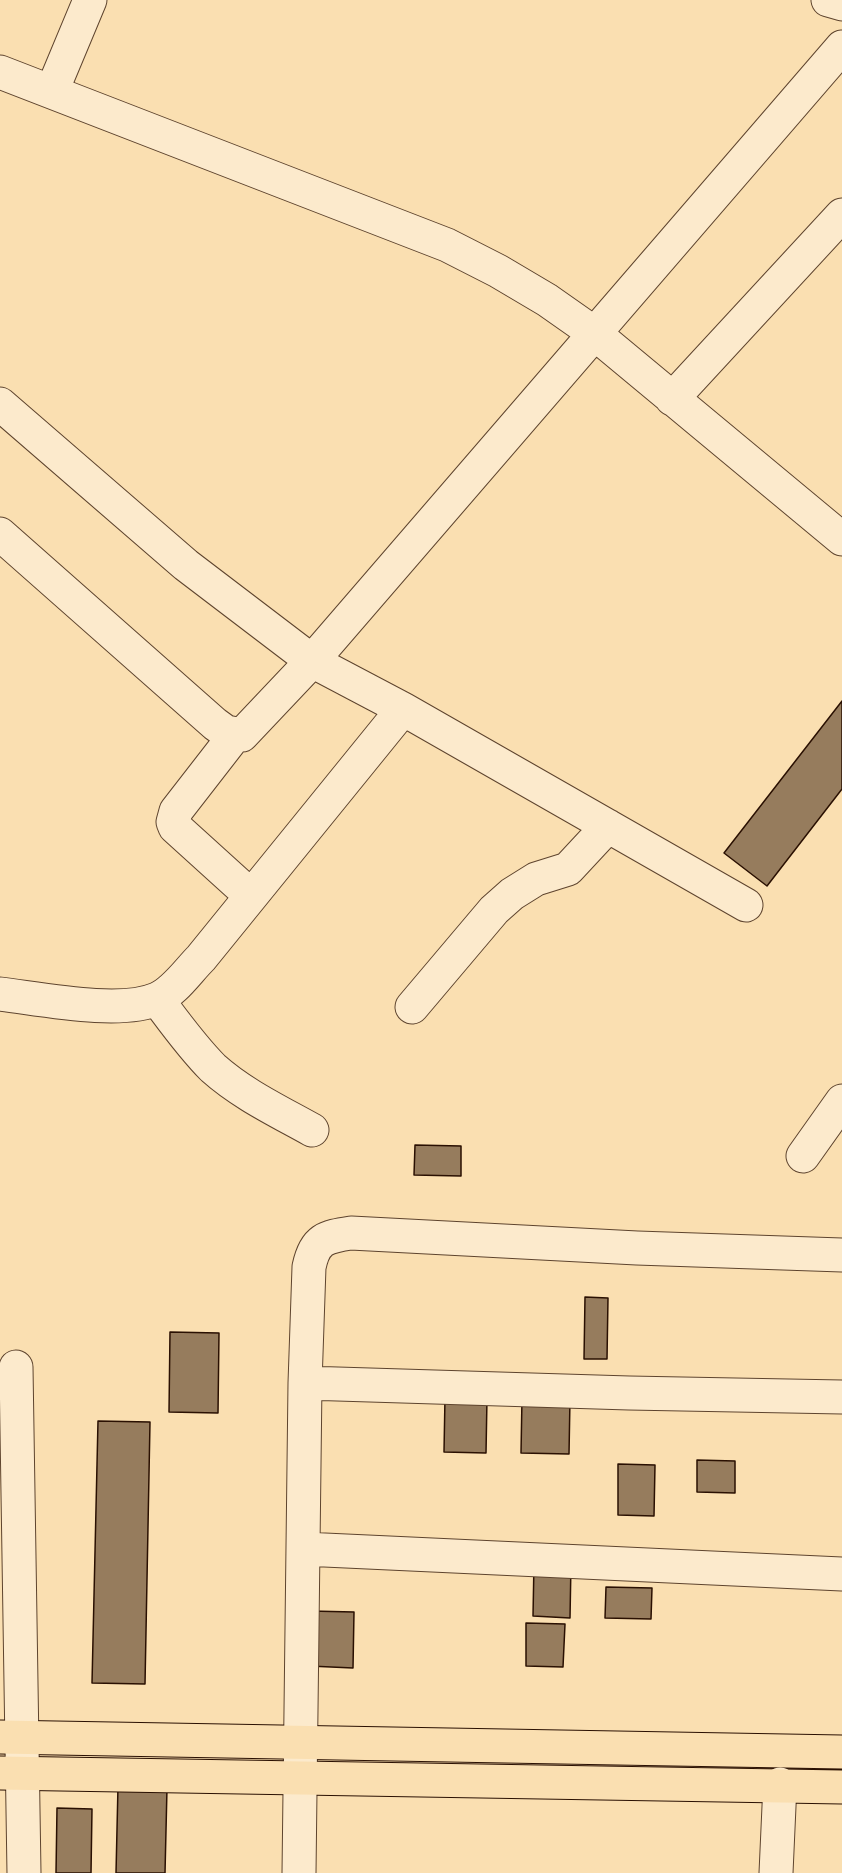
<!DOCTYPE html>
<style>
body{margin:0}
canvas{display:block;background:#fadfb1}
</style>
<canvas width="842" height="1873"></canvas>
<script>
const ctx = document.querySelector('canvas').getContext('2d');
ctx.lineJoin = 'round';
function fill(path, color) { ctx.fillStyle = color; ctx.fill(path, 'evenodd'); }
function strokePath(path, color, width, dash) { ctx.strokeStyle = color; ctx.lineWidth = width; ctx.lineCap = dash ? 'butt' : 'round'; ctx.setLineDash(dash || []); ctx.stroke(path); }
const building = new Path2D(`
 M842 701V789L767 886 724 853Z
 M415 1145 461 1146V1176L414 1175Z
 M585 1297 608 1298 607 1359H584Z
 M170 1332 219 1333 218 1413 169 1412Z
 M445 1397 487 1398 486 1453 444 1452Z
 M522 1398 570 1399 569 1454 521 1453Z
 M98 1421 150 1422 145 1684 92 1683Z
 M697 1460 735 1461V1493L697 1492Z
 M618 1464 655 1465 654 1516 618 1515Z
 M534 1563H571L570 1618 533 1616Z
 M606 1587 652 1588 651 1619 605 1618Z
 M310 1611 354 1612 353 1668 309 1666Z
 M526 1623 565 1624 563 1667 526 1666Z
 M118 1786 167 1788 165 1873H116Z
 M57 1808 92 1809 91 1873H56Z`);
const minor = new Path2D(`
 M828 0 842 4
 M0 72 447 245 498 271 547 300 594 333 842 539
 M52 91 90 0
 M672 399 842 215
 M0 404 186 565 312 661 403 709 746 905
 M0 534 215 724 226 732 242 735 312 661 842 47
 M235 735 176 811 173 822 175 827 250 895
 M0 994C41 999 120 1015 157 999 174 992 188 971 201 958L403 709
 M157 999C175 1023 192 1047 213 1068 242 1094 278 1111 312 1130
 M412 1007 494 910 512 894 536 879 568 869 608 826
 M803 1156 842 1101
 M16 1367 24 1873
 M305 1383 629 1393 842 1397
 M303 1549 842 1574
 M299 1873 305 1383 309 1267C315 1239 325 1237 351 1233L637 1248 842 1255
 M776 1873 780 1784`);
const major = new Path2D(`
 M0 1737 842 1752
 M0 1773 842 1787`);
fill(building, '#967c5d');
strokePath(building, '#2a1002', 1.5);
strokePath(minor, '#5e442e', 35);
strokePath(major, '#2a1002', 35);
strokePath(minor, '#fceacc', 33);
strokePath(major, '#fadfb1', 33);
</script>
